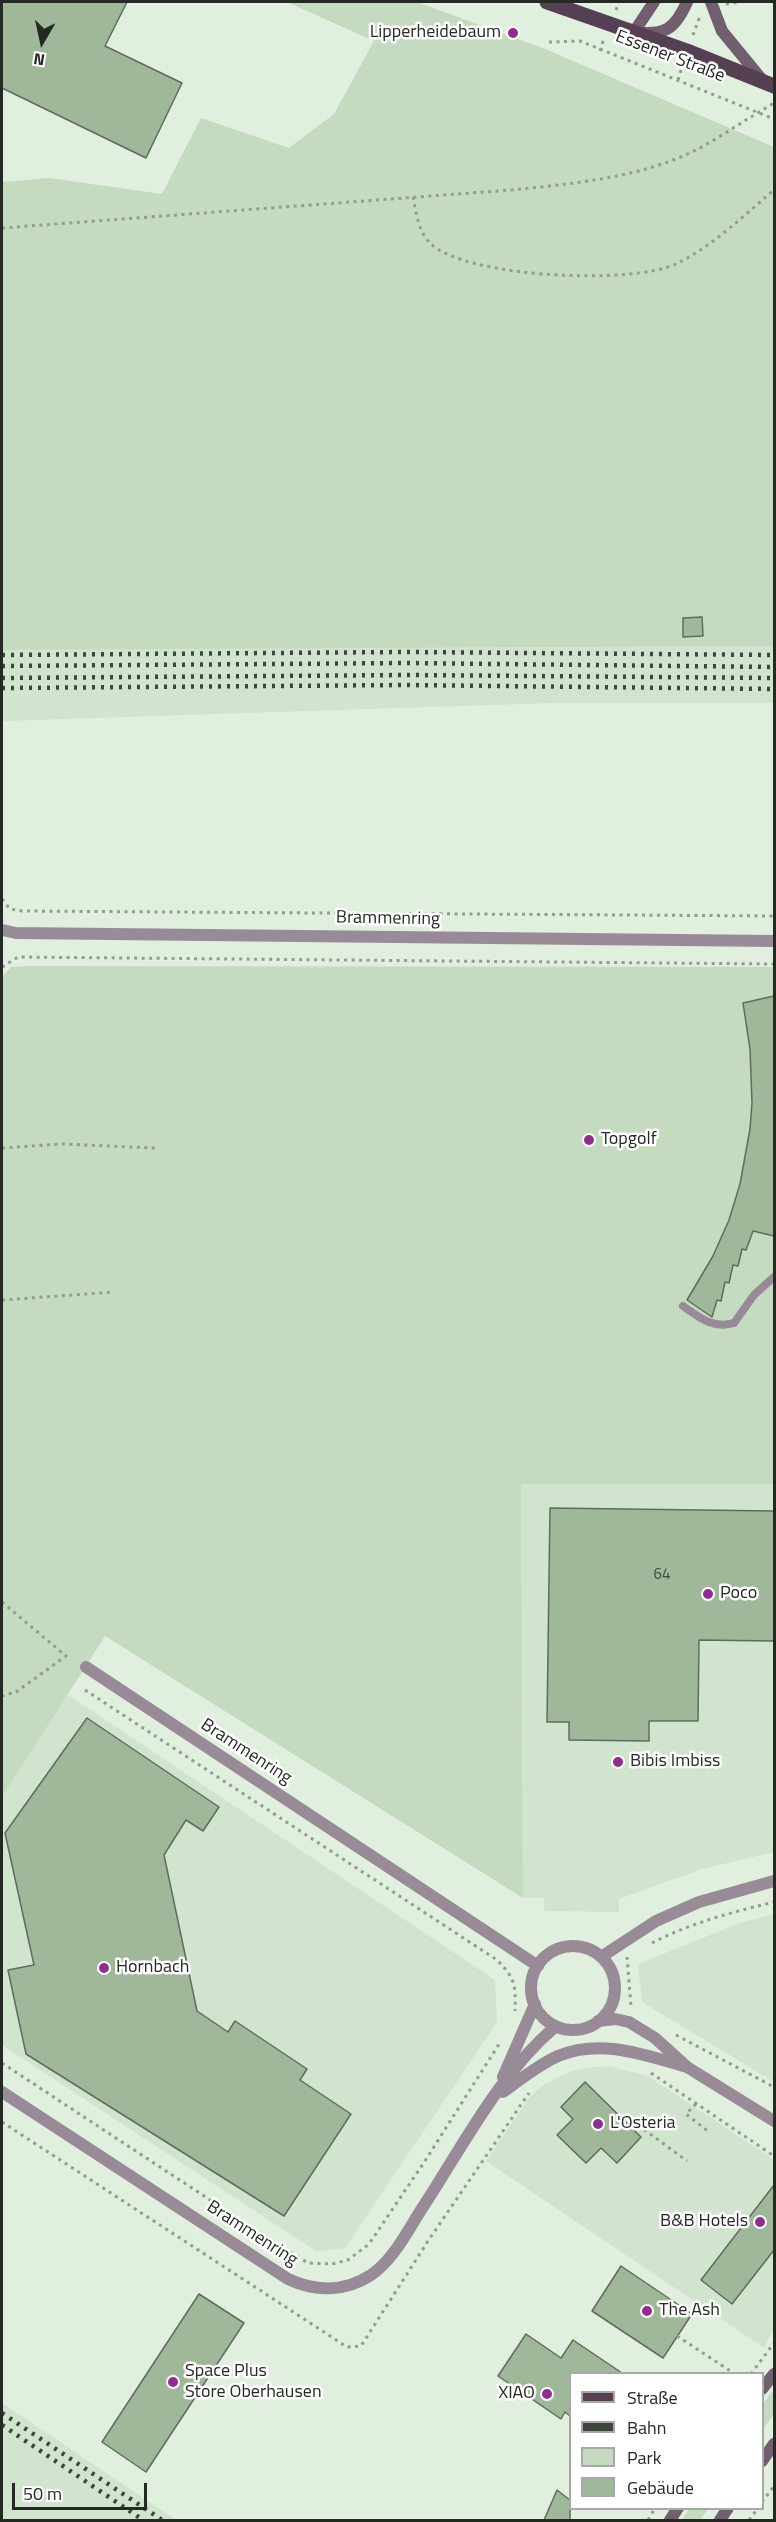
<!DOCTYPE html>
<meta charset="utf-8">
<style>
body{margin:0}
#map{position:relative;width:776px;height:2522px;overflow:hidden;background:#e0efde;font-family:"Titillium Web",sans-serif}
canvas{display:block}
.frame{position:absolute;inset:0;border:3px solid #242923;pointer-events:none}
.legend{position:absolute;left:569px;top:2372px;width:195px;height:138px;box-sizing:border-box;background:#fff;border:2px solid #a7a9a7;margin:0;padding:8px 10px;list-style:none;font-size:18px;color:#242923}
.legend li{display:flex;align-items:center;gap:12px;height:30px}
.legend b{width:30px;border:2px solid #a7a9a7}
.north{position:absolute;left:12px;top:12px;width:60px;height:60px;-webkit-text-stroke:4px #fff;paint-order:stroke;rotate:189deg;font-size:16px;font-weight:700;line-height:24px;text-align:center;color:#242923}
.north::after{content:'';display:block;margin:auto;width:21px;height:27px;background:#242923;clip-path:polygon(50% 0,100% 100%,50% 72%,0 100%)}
.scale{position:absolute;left:12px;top:2483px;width:135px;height:27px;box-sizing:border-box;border:3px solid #242923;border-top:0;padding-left:8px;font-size:18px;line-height:21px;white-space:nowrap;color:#242923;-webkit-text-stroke:4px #fff;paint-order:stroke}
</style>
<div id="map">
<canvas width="776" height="2522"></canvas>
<div class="frame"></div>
<ul class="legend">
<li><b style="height:8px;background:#553f53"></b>Straße</li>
<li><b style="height:8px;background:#3e453d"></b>Bahn</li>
<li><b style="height:16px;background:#c4dbc0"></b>Park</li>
<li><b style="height:16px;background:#9eb899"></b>Gebäude</li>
</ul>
<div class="north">N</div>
<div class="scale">50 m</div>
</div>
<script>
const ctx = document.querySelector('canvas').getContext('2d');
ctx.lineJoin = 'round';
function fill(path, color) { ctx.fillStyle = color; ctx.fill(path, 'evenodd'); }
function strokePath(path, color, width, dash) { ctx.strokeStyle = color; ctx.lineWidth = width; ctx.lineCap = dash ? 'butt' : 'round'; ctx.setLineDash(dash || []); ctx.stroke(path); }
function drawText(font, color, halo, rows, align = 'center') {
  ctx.font = font + ' "Titillium Web",sans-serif'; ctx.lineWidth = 5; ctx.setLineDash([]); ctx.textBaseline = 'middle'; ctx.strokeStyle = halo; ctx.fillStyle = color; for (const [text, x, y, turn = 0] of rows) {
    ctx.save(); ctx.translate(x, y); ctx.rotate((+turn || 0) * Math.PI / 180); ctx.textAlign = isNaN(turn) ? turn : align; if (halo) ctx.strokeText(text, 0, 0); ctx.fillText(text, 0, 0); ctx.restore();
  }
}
const built = new Path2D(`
 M774 646V703H553L2 721V650Z
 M521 1484H774V1852L702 1869 619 1899V1912L544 1911V1898H523Z
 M67 1694 495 1980 497 2022 345 2248 316 2251 2 2045V1797Z
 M774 1914V2082L642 2002 638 1964 740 1923Z
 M609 2066 648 2076 774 2160V2328L764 2348 486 2161 529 2098 543 2085 569 2072 585 2068Z
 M2 2403 176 2520H2Z`);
const green = new Path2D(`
 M287 2H417L545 49 774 147V646L2 650V182L49 178 162 194 201 118 289 148 334 114 374 41Z
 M26 966 774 967V1484H521L523 1898 105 1636 2 1797V977L11 967Z
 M774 2389V2414L763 2429V2404Z
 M689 2509V2508L708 2509 700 2520H682Z`);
const building = new Path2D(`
 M2 2H127L105 46 182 83 146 158 2 88Z
 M702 617 703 636 683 637V618Z
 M774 996V1236L753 1231 746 1250 742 1249 738 1266 733 1265 729 1283 725 1282 721 1301 717 1300 712 1317 687 1300 713 1256 729 1220 740 1184 750 1129 752 1103 750 1049 743 1003Z
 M550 1508 774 1511V1641L699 1640 698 1721H649V1741L569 1740V1722H547Z
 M87 1718 219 1807 203 1831 186 1820 164 1855 197 2011 228 2032 235 2021 307 2069 300 2080 351 2114 284 2216 26 2054 8 1970 34 1965 5 1833Z
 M585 2082 641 2137 617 2163 601 2148 586 2163 557 2135 573 2119 561 2107Z
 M774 2185V2250L732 2304 701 2280Z
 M621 2266 692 2314 663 2358 592 2311Z
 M199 2294 244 2323 146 2472 102 2442Z
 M526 2334 561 2358 573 2340 622 2373H570V2416L565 2412 561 2419 498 2376Z
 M557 2490 570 2500V2520H544Z`);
const path = new Path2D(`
 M726 4 739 2
 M616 10 619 2
 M693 35 700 16
 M549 42 580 41 774 119
 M600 51 604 38
 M678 80 682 67
 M413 197C416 212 418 231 430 243 465 278 632 285 676 264 713 246 743 216 774 190
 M2 228 511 190C569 184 629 179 683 156 707 146 729 130 751 117
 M2 899 10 909 22 911 774 916
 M2 967 18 957 774 964
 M2 1148 63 1144 155 1148
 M2 1300 114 1292
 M2 1602 66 1656 16 1692 2 1696
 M85 1690 497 1960C515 1978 516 1985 515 2011
 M652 1943C690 1923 733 1912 774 1902
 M627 1957 631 2007
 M676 2035 774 2087
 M2 2063 283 2248 308 2263 332 2264 348 2260 369 2244 425 2161 501 2041
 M651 2073 774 2156
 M696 2104 686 2114 709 2132
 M2 2122 347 2347 361 2346 428 2241 529 2093
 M638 2125 687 2161
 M677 2336 735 2374
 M751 2374 774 2343
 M762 2502 774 2486
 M648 2520 655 2508
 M749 2520 758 2508`);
const lane = new Path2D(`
 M683 1306C700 1318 713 1329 734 1323L754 1295 774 1277`);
const street = new Path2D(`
 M2 930 16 933 774 941
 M86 1667 538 1966
 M531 1988a42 42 0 1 1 84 0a42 42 0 1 1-84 0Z
 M601 1957 656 1921 699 1902 774 1881
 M598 2021 615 2019 629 2022 655 2038 687 2067 774 2121
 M503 2077 535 2004
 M2 2092 288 2279C316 2292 345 2292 371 2275 393 2260 407 2232 421 2210 462 2148 498 2075 556 2026
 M503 2092C521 2079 538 2065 558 2056 601 2038 645 2055 687 2067`);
const secondary = new Path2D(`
 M654 2 634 32C665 36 675 29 687 2
 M711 2 722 31 763 81
 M762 2389 774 2374
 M762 2461 774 2444
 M670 2520 678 2508
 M720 2520 728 2508`);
const primary = new Path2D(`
 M547 2 687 51 774 86`);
const rail = new Path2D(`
 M2 655 406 652 774 655
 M2 666 406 663 774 667
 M2 678 407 675 774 678
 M2 688 406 685 774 689
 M2 2413 162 2520
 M2 2425 143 2520`);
const pathBridge = new Path2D(`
 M751 117 774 103`);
const markers = [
 [513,33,6,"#932c91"],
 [589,1140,6,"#932c91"],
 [708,1594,6,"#932c91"],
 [618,1762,6,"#932c91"],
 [104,1968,6,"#932c91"],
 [598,2124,6,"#932c91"],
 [760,2222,6,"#932c91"],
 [647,2311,6,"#932c91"],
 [173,2382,6,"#932c91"],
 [547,2394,6,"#932c91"]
];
const numberNames = [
 ["64",662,1575]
];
const poiNames = [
 ["Lipperheidebaum",501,33,"right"],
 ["Topgolf",601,1140],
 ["Poco",720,1594],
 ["Bibis Imbiss",630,1762],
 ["Hornbach",116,1968],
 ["L'Osteria",610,2124],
 ["B&B Hotels",748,2222,"right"],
 ["The Ash",659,2311],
 ["Space Plus",185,2372],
 ["Store Oberhausen",185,2393],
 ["XIAO",535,2394,"right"]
];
const streetNames = [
 ["Essener Straße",670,57,21],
 ["Brammenring",388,919,1],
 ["Brammenring",246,1752,33],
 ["Brammenring",252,2234,33]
];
fill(built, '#d1e4cd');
fill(green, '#c4dbc0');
fill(building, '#9eb899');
strokePath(building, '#5f6c5d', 1.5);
strokePath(path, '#929c90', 3, [3, 4.5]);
strokePath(lane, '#988b97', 8);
strokePath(street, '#988b97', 12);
strokePath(secondary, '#715e6f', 12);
strokePath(primary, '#553f53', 15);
strokePath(rail, '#3e453d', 4.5, [3, 6]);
strokePath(pathBridge, '#929c90', 3, [3, 4.5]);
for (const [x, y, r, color] of markers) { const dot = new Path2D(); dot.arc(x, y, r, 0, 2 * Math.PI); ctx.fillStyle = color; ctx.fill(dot); strokePath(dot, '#fff', 2); }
drawText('15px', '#424d40', null, numberNames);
drawText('18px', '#242923', '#fff', poiNames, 'left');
drawText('18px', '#242923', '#fff', streetNames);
</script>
